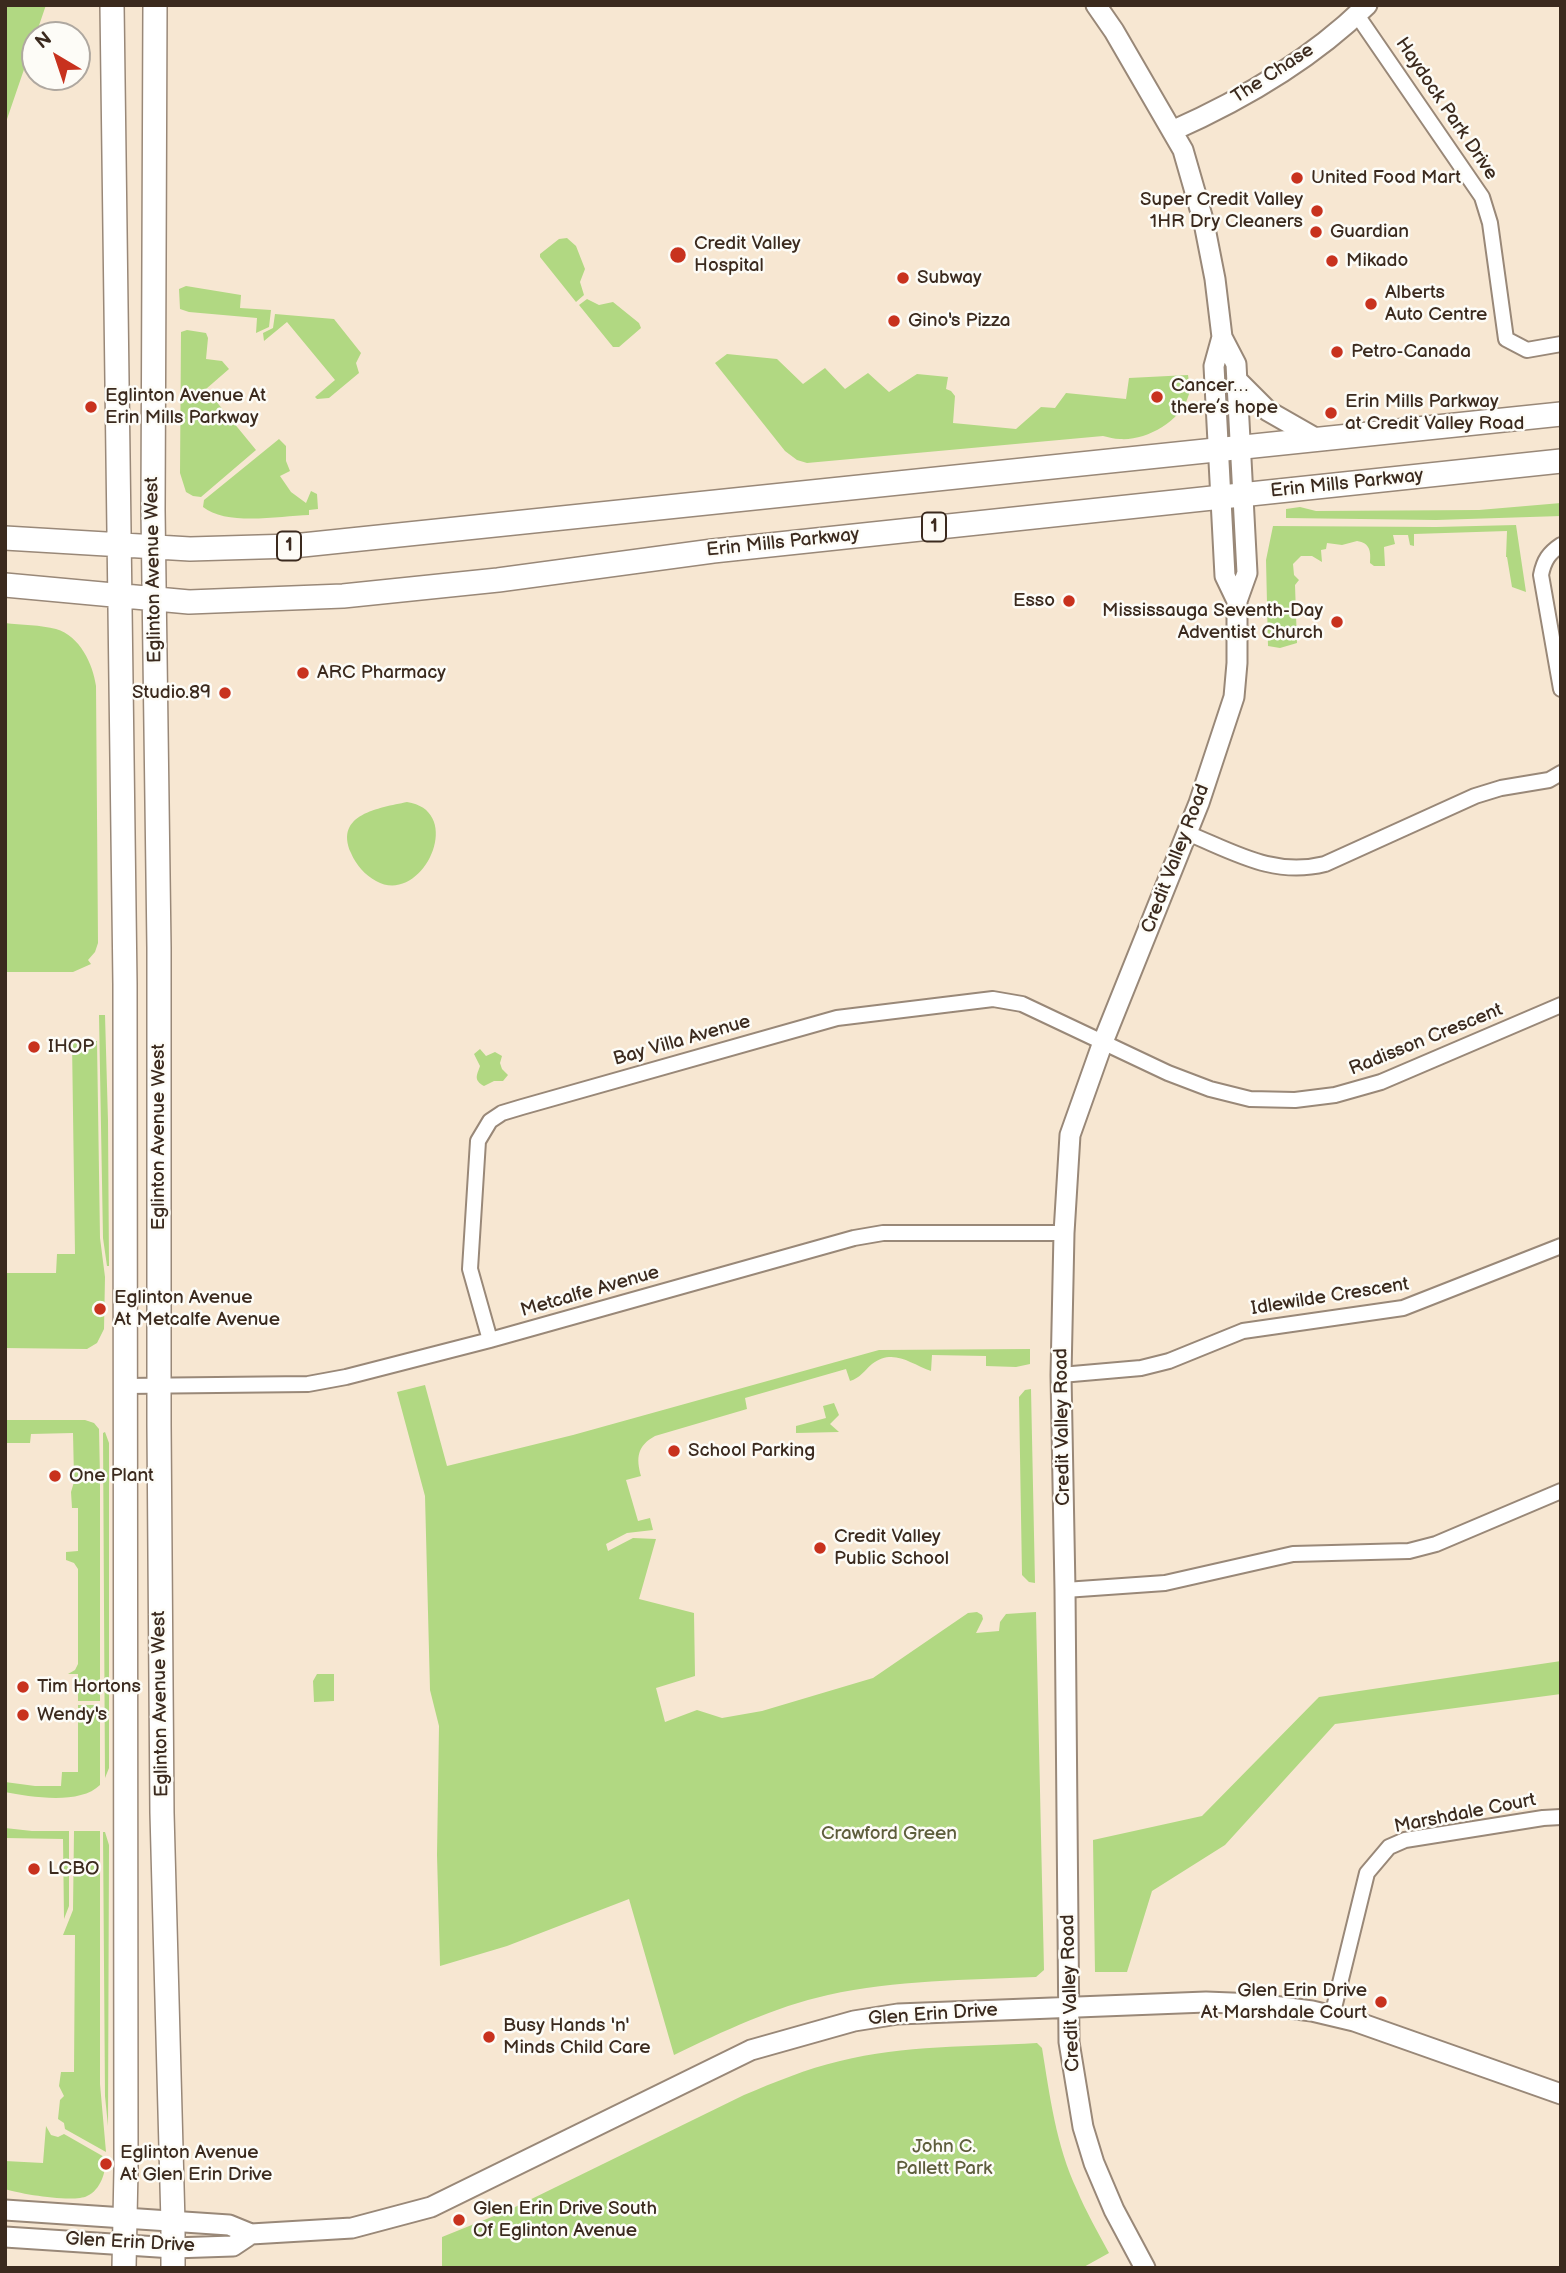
<!DOCTYPE html>
<meta charset="utf-8">
<style>
body{margin:0}
#map{position:relative;width:1566px;height:2273px;overflow:hidden;background:#f7e7d2;font-family:"Balsamiq Sans",sans-serif}
canvas{display:block}
.frame{position:absolute;inset:0;border:7px solid #3b2a1e;pointer-events:none}
.north{position:absolute;left:21px;top:21px;width:70px;height:70px;box-sizing:border-box;background:#fdfcf7;border:2px solid #afa8a0;border-radius:50%;rotate:321deg;font-size:19px;font-weight:700;line-height:28px;text-align:center;color:#3b2a1e}
.north::after{content:'';display:block;margin:auto;width:24px;height:32px;background:#c8321e;clip-path:polygon(50% 0,100% 100%,50% 72%,0 100%)}
</style>
<div id="map">
<canvas width="1566" height="2273"></canvas>
<div class="frame"></div>
<div class="north">N</div>
</div>
<script>
const ctx = document.querySelector('canvas').getContext('2d');
ctx.lineJoin = 'round';
function fill(path, color) { ctx.fillStyle = color; ctx.fill(path, 'evenodd'); }
function strokePath(path, color, width, dash) { ctx.strokeStyle = color; ctx.lineWidth = width; ctx.lineCap = dash ? 'butt' : 'round'; ctx.setLineDash(dash || []); ctx.stroke(path); }
function drawText(font, color, halo, rows, align = 'center') {
  ctx.font = font + ' "Balsamiq Sans",sans-serif'; ctx.lineWidth = 5; ctx.setLineDash([]); ctx.textBaseline = 'middle'; ctx.strokeStyle = halo; ctx.fillStyle = color; for (const [text, x, y, turn = 0] of rows) {
    ctx.save(); ctx.translate(x, y); ctx.rotate((+turn || 0) * Math.PI / 180); ctx.textAlign = isNaN(turn) ? turn : align; if (halo) ctx.strokeText(text, 0, 0); ctx.fillText(text, 0, 0); ctx.restore();
  }
}
const green = new Path2D(`
 M5 5H46L5 125Z
 M567 238 576 246 585 269 580 282 584 295 576 302 540 257V254L559 239Z
 M186 286 241 295 240 308 271 310 269 327 256 333 257 318 189 312 180 309 179 289Z
 M587 299 599 305 613 302 639 323 641 328 619 347H613L579 305Z
 M275 314 334 319 361 353 356 363 359 373 329 398 317 399 315 397 335 380 287 322 264 341 263 333 273 328Z
 M187 330 206 333 208 338 206 359 222 361 229 369 206 389 256 450 201 497 193 496 186 492 180 473 181 332Z
 M727 354 777 359 803 384 825 368 845 389 868 373 889 392 917 374 948 377 946 389 951 391 955 396 953 423 1016 429 1041 407 1055 408 1066 393 1126 399 1129 378 1188 375C1189 382 1191 391 1188 397 1180 422 1145 441 1120 439 1114 439 1109 437 1103 436L807 463 797 460 785 451 715 363Z
 M279 439 286 446V461L290 471 280 476 291 492 306 503 311 491 317 494 318 509 309 510V515C280 516 226 526 203 507L204 500Z
 M1561 503V516L1436 520 1286 518V509L1300 507 1316 511 1479 510Z
 M1516 525 1526 592 1512 587 1507 557H1506L1507 531 1414 534V546L1410 545 1408 535H1393L1395 544 1384 547 1385 566H1374L1370 563C1371 551 1370 543 1357 541L1342 545 1327 543 1326 549 1321 550 1322 562 1312 556H1301L1293 564 1294 575 1299 580 1295 585 1297 643 1280 648 1268 646 1266 560 1273 526 1436 527Z
 M5 623C21 625 41 625 56 629 80 636 93 664 96 686L98 943 95 952 88 960 91 964 73 972H5Z
 M407 802C467 811 422 907 376 881 365 875 356 865 351 853 334 814 379 808 407 802Z
 M99 1015H105L108 1121 109 1266H107L103 1238Z
 M97 1041 100 1238 105 1277 104 1329 97 1343 87 1349 5 1348V1273H56L57 1254H75L72 1042Z
 M480 1049 486 1056 495 1052 502 1056 500 1063 502 1069 508 1075 503 1081H494L484 1086C473 1080 477 1075 480 1066L474 1054Z
 M1030 1349V1364L1016 1367 986 1366V1356L932 1355 931 1371C910 1364 894 1348 872 1364 864 1371 860 1378 850 1381L846 1369 745 1398 747 1409 655 1436C637 1446 636 1458 641 1476L626 1480 638 1521 650 1518 653 1530 627 1533 606 1544 608 1551 633 1538 656 1539 639 1599 694 1613 695 1676 656 1688 665 1722 697 1710 722 1718 762 1711 873 1678 968 1613 977 1612 982 1615 983 1619 976 1633 999 1631 1000 1622 1006 1614 1036 1612 1044 1970 1036 1977C966 1980 896 1980 828 1995 774 2007 724 2031 674 2055L629 1899 507 1946 440 1966 437 1855 439 1726 430 1690 425 1496 397 1392 425 1385 447 1466 573 1435 879 1350Z
 M1031 1389 1035 1583 1029 1582 1022 1575 1019 1397 1025 1390Z
 M834 1403 839 1415 830 1424 839 1432 796 1433V1426L826 1418 823 1406Z
 M5 1420H85L94 1423 99 1429 100 1478H74L73 1433 31 1434 30 1443H5Z
 M105 1432 109 1443V1768L105 1778 103 1433Z
 M100 1481V1701H78V1674H68L75 1670 78 1664V1569L74 1563 66 1560V1552L78 1551V1508H72L71 1492 74 1482Z
 M1561 1661V1694L1335 1724 1225 1845 1152 1891 1127 1972H1095L1093 1840 1202 1816 1319 1697Z
 M317 1674H334V1701L314 1702 313 1681Z
 M78 1705H98L100 1706V1785C80 1805 31 1797 5 1792V1782L35 1786H61L62 1772H78Z
 M5 1828 32 1831H69V1906L64 1919 63 1839 5 1838Z
 M74 1831H100V2084L106 2152 65 2129 64 2123 58 2119 60 2100 64 2096 59 2086 61 2072H74L75 1935H63L73 1910Z
 M103 1832H105L109 1845 108 2126 105 2096Z
 M1037 2043 1042 2048C1050 2097 1056 2145 1077 2190 1086 2212 1098 2232 1109 2253L1082 2268H442V2237L509 2210 744 2095C775 2082 806 2069 840 2061 904 2045 971 2047 1037 2043Z
 M46 2126 51 2135 58 2137 64 2134 106 2158C106 2171 101 2190 87 2196 74 2203 20 2194 5 2189V2161L43 2163Z`);
const street = new Path2D(`
 M1357 15 1482 197 1490 223 1506 339 1527 350 1561 344
 M1561 545C1549 553 1544 560 1541 575L1561 689
 M1187 833C1234 852 1273 877 1325 864L1475 796 1501 788 1549 780 1561 773
 M490 1340 470 1269 478 1141 490 1121 502 1113 522 1107 837 1018 993 999 1022 1004 1168 1073 1210 1089 1250 1099 1295 1100 1335 1095 1381 1082 1561 1005
 M1061 1375 1141 1368 1169 1361 1243 1331 1403 1308 1561 1246
 M126 1386 308 1384 346 1377 490 1340 854 1238 883 1233H1064
 M1065 1590 1165 1583 1293 1554 1409 1551 1436 1544 1561 1491
 M1332 2016 1367 1873 1389 1847 1405 1840 1543 1818 1561 1817`);
const secondary = new Path2D(`
 M1096 5 1114 31 1183 150 1204 223 1215 279 1222 337 1236 364 1247 573 1237 601V663L1234 697 1199 803 1103 1042 1070 1135 1064 1233 1061 1375 1065 1590 1069 2042 1083 2127 1094 2163 1114 2210 1145 2268
 M1172 131C1242 100 1312 59 1367 5
 M1222 337 1214 366 1225 576 1237 601
 M1237 380 1268 411 1317 439
 M5 2210 229 2225 251 2234 352 2228 431 2207 751 2050 854 2021 898 2014 1206 2002 1257 2004 1312 2011 1354 2021 1561 2094
 M5 2237 173 2248 233 2246 251 2234`);
const primary = new Path2D(`
 M112 5 125 984 126 2169 124 2268
 M155 5 153 510 159 948V1425L162 1813 173 2223V2268
 M5 538 190 549 293 546 1561 414
 M5 585 189 602 343 596 498 580 713 551 1561 461`);
const markers = [
 [1297,178,7,"#c8321e"],
 [1317,211,7,"#c8321e"],
 [1316,232,7,"#c8321e"],
 [678,255,9,"#c8321e"],
 [1332,261,7,"#c8321e"],
 [903,278,7,"#c8321e"],
 [1371,304,7,"#c8321e"],
 [894,321,7,"#c8321e"],
 [1337,352,7,"#c8321e"],
 [1157,397,7,"#c8321e"],
 [91,407,7,"#c8321e"],
 [1331,413,7,"#c8321e"],
 [1069,601,7,"#c8321e"],
 [1337,622,7,"#c8321e"],
 [303,673,7,"#c8321e"],
 [225,693,7,"#c8321e"],
 [34,1047,7,"#c8321e"],
 [100,1309,7,"#c8321e"],
 [674,1451,7,"#c8321e"],
 [55,1476,7,"#c8321e"],
 [820,1548,7,"#c8321e"],
 [23,1687,7,"#c8321e"],
 [23,1715,7,"#c8321e"],
 [34,1869,7,"#c8321e"],
 [1381,2002,7,"#c8321e"],
 [489,2037,7,"#c8321e"],
 [106,2164,7,"#c8321e"],
 [459,2220,7,"#c8321e"]
];
const shields = [
 [934,527,24],
 [289,546,24]
];
const shieldNames = [
 ["1",934,527],
 ["1",289,546]
];
const streetNames = [
 ["The Chase",1273,74,-33],
 ["Haydock Park Drive",1446,109,56],
 ["Erin Mills Parkway",1347,484,-6],
 ["Erin Mills Parkway",783,543,-6],
 ["Eglinton Avenue West",154,570,-91],
 ["Credit Valley Road",1176,859,-69],
 ["Radisson Crescent",1426,1040,-22],
 ["Bay Villa Avenue",682,1041,-16],
 ["Eglinton Avenue West",159,1137,-90],
 ["Metcalfe Avenue",590,1292,-16],
 ["Idlewilde Crescent",1330,1297,-9],
 ["Credit Valley Road",1063,1427,-91],
 ["Eglinton Avenue West",161,1704,-91],
 ["Marshdale Court",1465,1814,-11],
 ["Credit Valley Road",1071,1993,-92],
 ["Glen Erin Drive",933,2015,-4],
 ["Glen Erin Drive",130,2243,3]
];
const poiNames = [
 ["United Food Mart",1311,178],
 ["Super Credit Valley",1303,200,"right"],
 ["1HR Dry Cleaners",1303,222,"right"],
 ["Guardian",1330,232],
 ["Credit Valley",694,244],
 ["Hospital",694,266],
 ["Mikado",1346,261],
 ["Subway",917,278],
 ["Alberts",1385,293],
 ["Auto Centre",1385,315],
 ["Gino's Pizza",908,321],
 ["Petro-Canada",1351,352],
 ["Cancer…",1171,386],
 ["there’s hope",1171,408],
 ["Eglinton Avenue At",105,396],
 ["Erin Mills Parkway",105,418],
 ["Erin Mills Parkway",1345,402],
 ["at Credit Valley Road",1345,424],
 ["Esso",1055,601,"right"],
 ["Mississauga Seventh-Day",1323,611,"right"],
 ["Adventist Church",1323,633,"right"],
 ["ARC Pharmacy",317,673],
 ["Studio.89",211,693,"right"],
 ["IHOP",48,1047],
 ["Eglinton Avenue",114,1298],
 ["At Metcalfe Avenue",114,1320],
 ["School Parking",688,1451],
 ["One Plant",69,1476],
 ["Credit Valley",834,1537],
 ["Public School",834,1559],
 ["Tim Hortons",37,1687],
 ["Wendy's",37,1715],
 ["LCBO",48,1869],
 ["Glen Erin Drive",1367,1991,"right"],
 ["At Marshdale Court",1367,2013,"right"],
 ["Busy Hands 'n'",503,2026],
 ["Minds Child Care",503,2048],
 ["Eglinton Avenue",120,2153],
 ["At Glen Erin Drive",120,2175],
 ["Glen Erin Drive South",473,2209],
 ["Of Eglinton Avenue",473,2231]
];
const parkNames = [
 ["Crawford Green",889,1834],
 ["John C.",944,2147],
 ["Pallett Park",944,2169]
];
fill(green, '#b1d882');
strokePath(street, '#998878', 18);
strokePath(secondary, '#998878', 23);
strokePath(primary, '#998878', 26);
strokePath(street, '#fff', 14);
strokePath(secondary, '#fff', 19);
strokePath(primary, '#fff', 23);
for (const [x, y, r, color] of markers) { const dot = new Path2D(); dot.arc(x, y, r, 0, 2 * Math.PI); ctx.fillStyle = color; ctx.fill(dot); strokePath(dot, '#fdfcf7', 2.5); }
for (const [x, y, w] of shields) { const box = new Path2D(); box.roundRect(x - w / 2, y - 14.5, w, 29, 5); ctx.fillStyle = '#fdfcf7'; ctx.fill(box); strokePath(box, '#3b2a1e', 2); }
drawText('bold 18px', '#3b2a1e', null, shieldNames);
drawText('19px', '#3b2a1e', '#fdfcf7', streetNames);
drawText('19px', '#3b2a1e', '#fdfcf7', poiNames, 'left');
drawText('19px', '#5e5e3c', '#fdfcf7', parkNames);
</script>
